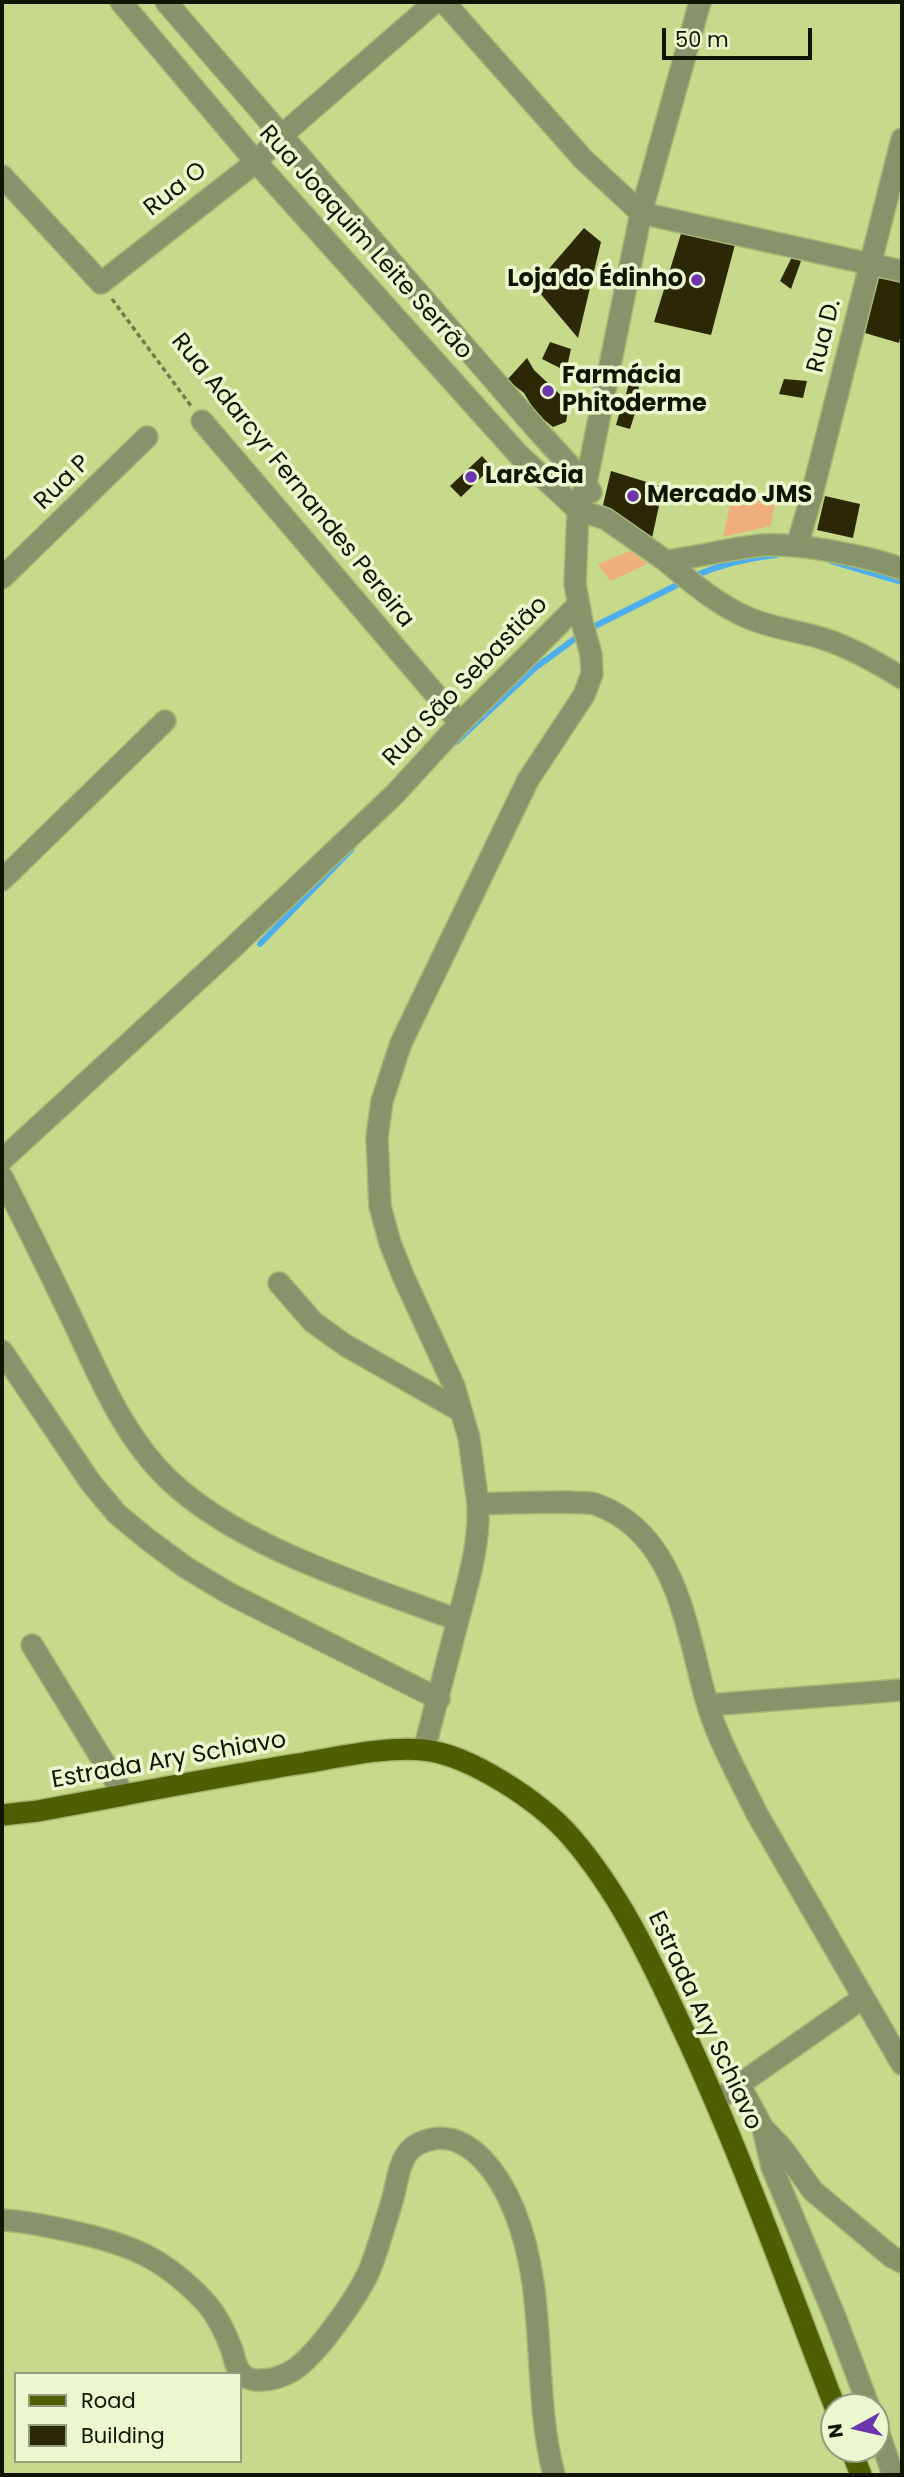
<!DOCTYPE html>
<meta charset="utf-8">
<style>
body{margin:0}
#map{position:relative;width:904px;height:2477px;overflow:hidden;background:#c7da8c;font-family:Poppins,sans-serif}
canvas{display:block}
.frame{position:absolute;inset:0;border:4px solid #101500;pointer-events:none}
.legend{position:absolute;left:14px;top:2372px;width:228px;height:91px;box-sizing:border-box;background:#ecf7d0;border:2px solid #949d7d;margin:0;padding:9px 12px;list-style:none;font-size:21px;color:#101500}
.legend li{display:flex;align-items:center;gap:14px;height:35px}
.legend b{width:35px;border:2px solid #949d7d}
.north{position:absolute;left:820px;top:2393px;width:70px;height:70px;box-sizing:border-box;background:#ecf7d0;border:2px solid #949d7d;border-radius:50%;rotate:262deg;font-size:19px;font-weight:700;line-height:28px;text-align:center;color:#101500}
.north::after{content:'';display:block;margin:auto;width:24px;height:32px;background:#6b36ad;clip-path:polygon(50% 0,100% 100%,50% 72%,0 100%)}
.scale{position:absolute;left:662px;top:28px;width:150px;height:32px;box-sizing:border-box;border:4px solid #101500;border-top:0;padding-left:9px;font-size:21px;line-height:24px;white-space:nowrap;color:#101500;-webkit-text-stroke:5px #ecf7d0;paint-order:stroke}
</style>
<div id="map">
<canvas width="904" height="2477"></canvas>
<div class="frame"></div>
<ul class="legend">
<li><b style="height:9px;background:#4f5e00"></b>Road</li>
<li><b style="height:19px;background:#2c2704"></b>Building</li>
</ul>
<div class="north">N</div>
<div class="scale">50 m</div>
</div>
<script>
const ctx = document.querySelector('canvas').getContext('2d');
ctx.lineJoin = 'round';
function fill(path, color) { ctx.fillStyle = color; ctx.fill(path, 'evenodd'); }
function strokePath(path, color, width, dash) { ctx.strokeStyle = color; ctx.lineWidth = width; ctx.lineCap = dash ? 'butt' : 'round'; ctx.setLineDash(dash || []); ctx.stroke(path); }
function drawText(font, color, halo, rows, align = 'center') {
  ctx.font = font + ' Poppins,sans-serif'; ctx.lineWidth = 7; ctx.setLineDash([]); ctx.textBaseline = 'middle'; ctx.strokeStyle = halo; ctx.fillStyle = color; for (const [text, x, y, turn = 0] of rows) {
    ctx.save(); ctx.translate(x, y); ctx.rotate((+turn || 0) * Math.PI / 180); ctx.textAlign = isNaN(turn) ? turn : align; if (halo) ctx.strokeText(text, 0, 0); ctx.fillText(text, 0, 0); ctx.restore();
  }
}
const green = new Path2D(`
 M733 491 776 496 771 526 723 537Z
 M630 551 648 564 610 581 598 564Z`);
const stream = new Path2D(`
 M831 561 902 582
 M692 577C719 565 748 558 776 555
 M589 629 683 582
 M456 742 535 668 580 635
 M260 944 351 850`);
const building = new Path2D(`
 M684 224 737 237 711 335 654 322Z
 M584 228 601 242 578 338 534 286Z
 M792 257 801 261 791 289 780 281Z
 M878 278 902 282V330L899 343 865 333Z
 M550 342 571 349 566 371 542 359Z
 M527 358 534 370 569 403 566 422 553 427 536 413 524 393 507 380Z
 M784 379 807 381 803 398 779 394Z
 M629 383 639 385 638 399 626 394Z
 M624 397 637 407 630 429 616 425Z
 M482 456 492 467 461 497 450 486Z
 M611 471 663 487 652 538 603 505Z
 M825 496 860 504 853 538 817 530Z`);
const path = new Path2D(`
 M112 299 191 406`);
const minor = new Path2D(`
 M121 2 256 162 518 454 578 510 606 519 666 561C699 557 731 548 763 545 799 543 868 556 902 569
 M166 2 539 432 586 483 591 492
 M444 2 583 159 641 213 902 271
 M700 2 641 213 586 483 578 510 575 584 582 622 591 654 592 674 584 695 528 780 401 1043 382 1101 377 1137 380 1206 390 1243 404 1278 454 1386 469 1438 478 1504C508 1503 538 1502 568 1502 577 1503 587 1502 595 1504 678 1533 686 1630 707 1703 718 1740 740 1779 757 1814L902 2064
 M2 176 101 283 256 162 281 136 435 2
 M202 421 460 723
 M797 546 811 498 902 139
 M666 561C692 583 719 606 751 619 775 629 800 631 824 639 852 648 878 663 902 678
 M2 578 147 437
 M2 880 165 721
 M2 1160 226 954 395 794 460 723 578 605
 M2 1177C27 1226 51 1275 75 1325 100 1378 124 1437 168 1479 238 1547 367 1586 458 1620 468 1582 480 1544 478 1504
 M279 1283 313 1322 345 1345 461 1411
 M2 1351 91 1483 117 1514 146 1538 185 1567 230 1594 439 1699
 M32 1645 124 1795
 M708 1705 902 1690
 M424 1750 458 1620
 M739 2084 763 2128 782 2148 813 2191 892 2257 902 2262
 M717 2100 863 1998
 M763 2128 772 2167 835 2317 869 2407
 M2 2220C25 2221 47 2226 70 2231 129 2244 164 2257 207 2304 218 2317 226 2334 232 2350 234 2358 236 2368 242 2374 247 2379 255 2381 262 2380 272 2380 283 2376 292 2371 317 2356 364 2289 373 2261 380 2241 386 2221 392 2201 397 2185 398 2164 409 2151 415 2144 424 2141 432 2139 472 2132 501 2178 514 2210 549 2295 531 2386 554 2475
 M876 2425 893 2475`);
const major = new Path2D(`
 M2 1815 38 1811C126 1795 215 1777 304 1763 339 1757 389 1746 423 1750 469 1754 541 1802 571 1837 618 1891 650 1958 680 2023 739 2148 785 2278 835 2407
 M851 2449 861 2475`);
const markers = [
 [697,280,7,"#6b36ad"],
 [548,391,7,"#6b36ad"],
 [471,477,7,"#6b36ad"],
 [633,496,7,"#6b36ad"]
];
const streetNames = [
 ["Rua O",176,190,-38],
 ["Rua Joaquim Leite Serrão",365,243,48],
 ["Rua D.",825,336,-76],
 ["Rua Adarcyr Fernandes Pereira",292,481,51],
 ["Rua P",63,483,-44],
 ["Rua São Sebastião",466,682,-46],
 ["Estrada Ary Schiavo",169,1761,-10],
 ["Estrada Ary Schiavo",704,2021,65]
];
const poiNames = [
 ["Loja do Édinho",683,280,"right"],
 ["Farmácia",562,377],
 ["Phitoderme",562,405],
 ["Lar&Cia",485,477],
 ["Mercado JMS",647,496]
];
fill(green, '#eeaf7c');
strokePath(stream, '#4eaeec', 6);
fill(building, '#2c2704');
strokePath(minor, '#a6b773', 24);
strokePath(major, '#a6b773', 24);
strokePath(path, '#707c4a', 3.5, [5, 3.5]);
strokePath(minor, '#88936b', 21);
strokePath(major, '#4f5e00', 21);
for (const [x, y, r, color] of markers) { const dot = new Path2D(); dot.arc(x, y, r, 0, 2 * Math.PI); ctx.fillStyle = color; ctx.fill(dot); strokePath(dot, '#ecf7d0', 2.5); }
drawText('24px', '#101500', '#ecf7d0', streetNames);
drawText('bold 24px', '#101500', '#ecf7d0', poiNames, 'left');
</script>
